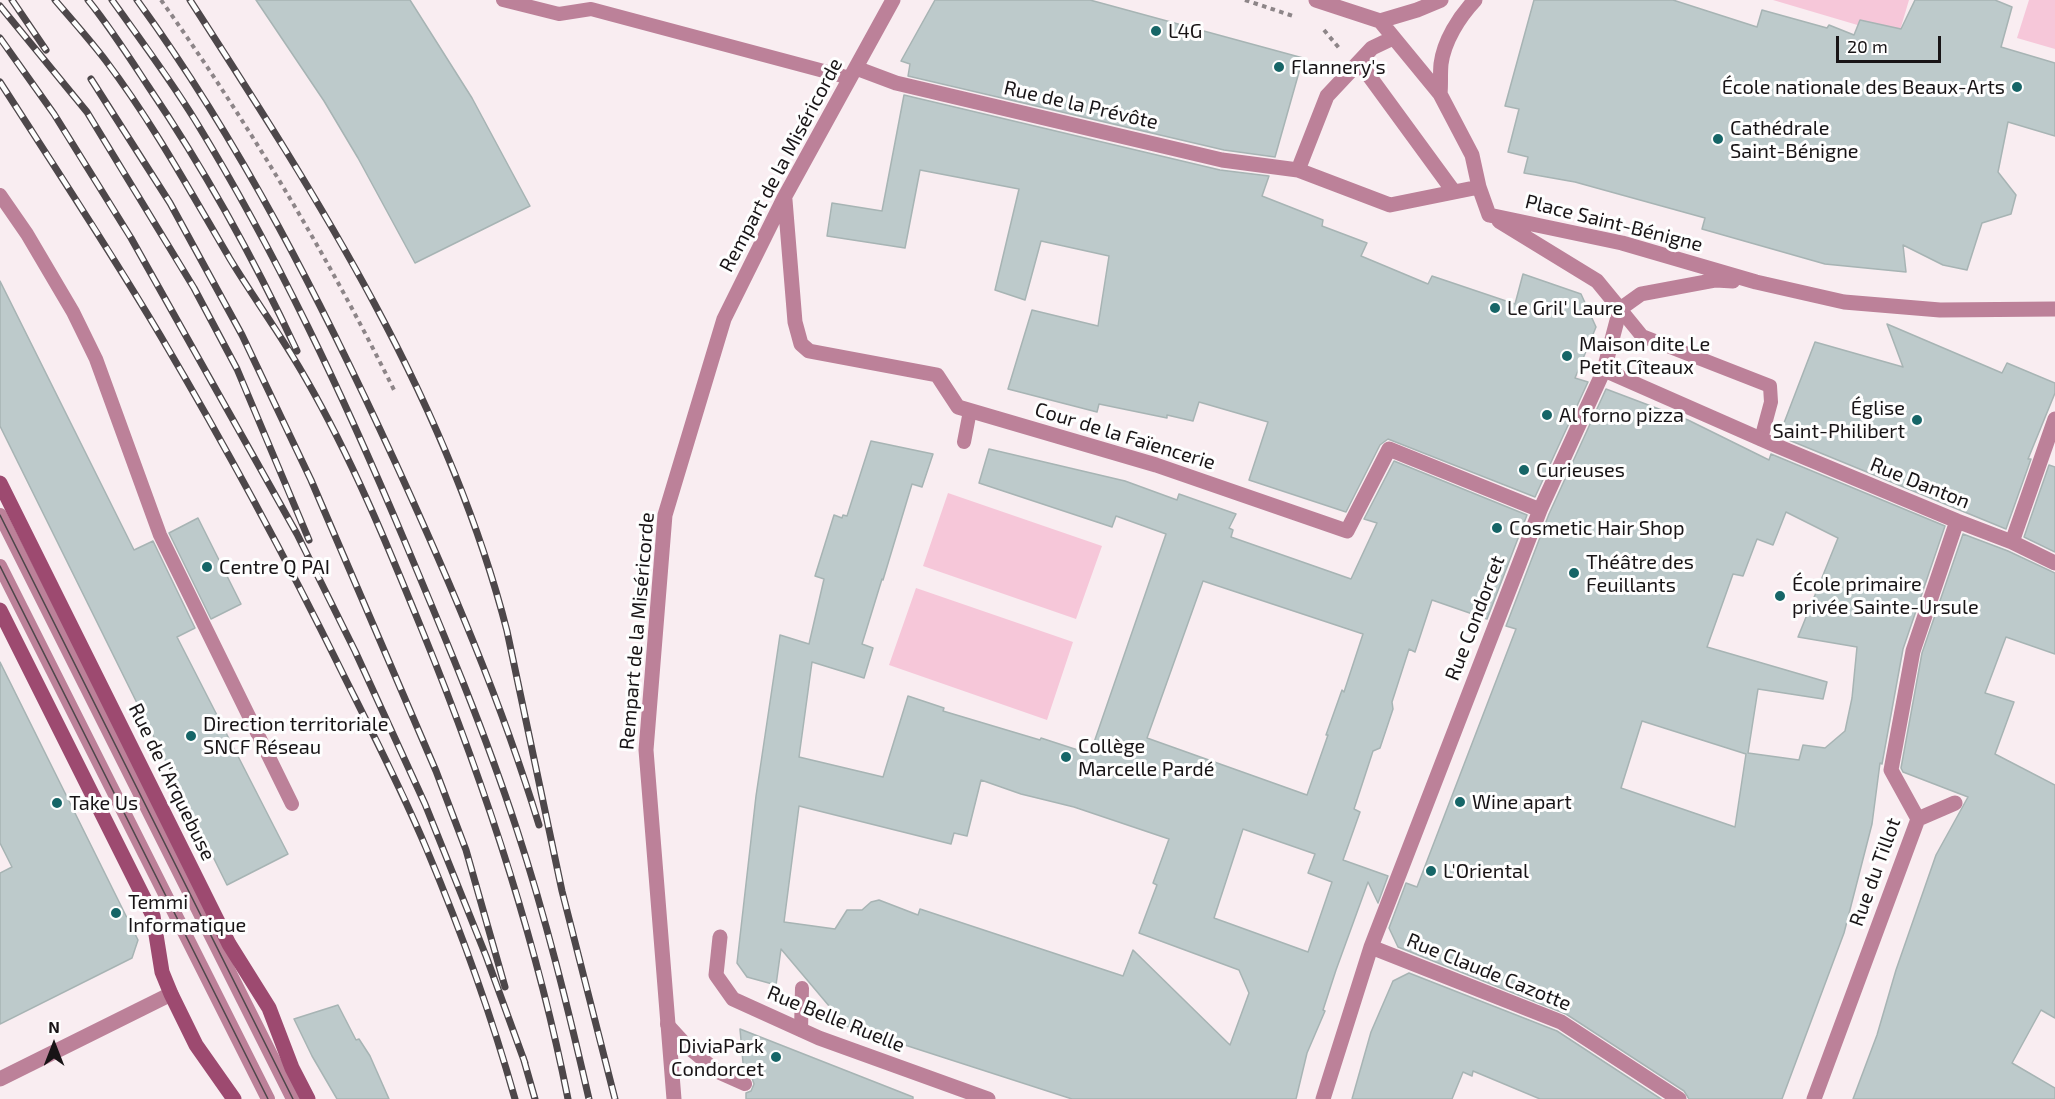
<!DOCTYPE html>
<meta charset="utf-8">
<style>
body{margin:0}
#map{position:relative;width:2055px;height:1099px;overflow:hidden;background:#f9edf1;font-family:"Exo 2",sans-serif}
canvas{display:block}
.north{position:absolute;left:24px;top:1015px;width:60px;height:60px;-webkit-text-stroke:4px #fefefe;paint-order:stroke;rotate:0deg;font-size:16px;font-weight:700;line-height:24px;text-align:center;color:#181416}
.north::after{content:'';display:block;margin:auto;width:21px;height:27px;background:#181416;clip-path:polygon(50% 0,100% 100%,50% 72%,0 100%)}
.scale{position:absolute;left:1836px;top:36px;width:105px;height:27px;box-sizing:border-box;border:3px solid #181416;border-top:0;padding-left:8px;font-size:18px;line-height:21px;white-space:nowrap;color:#181416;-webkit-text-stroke:4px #fefefe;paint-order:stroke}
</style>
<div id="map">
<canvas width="2055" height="1099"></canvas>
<div class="north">N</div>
<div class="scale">20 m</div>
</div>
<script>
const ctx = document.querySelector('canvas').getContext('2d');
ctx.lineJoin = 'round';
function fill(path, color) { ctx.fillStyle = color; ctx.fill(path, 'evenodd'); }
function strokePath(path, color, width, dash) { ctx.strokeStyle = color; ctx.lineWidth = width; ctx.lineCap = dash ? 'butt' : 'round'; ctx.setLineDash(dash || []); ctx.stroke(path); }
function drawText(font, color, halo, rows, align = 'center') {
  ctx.font = font + ' "Exo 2",sans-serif'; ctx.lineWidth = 6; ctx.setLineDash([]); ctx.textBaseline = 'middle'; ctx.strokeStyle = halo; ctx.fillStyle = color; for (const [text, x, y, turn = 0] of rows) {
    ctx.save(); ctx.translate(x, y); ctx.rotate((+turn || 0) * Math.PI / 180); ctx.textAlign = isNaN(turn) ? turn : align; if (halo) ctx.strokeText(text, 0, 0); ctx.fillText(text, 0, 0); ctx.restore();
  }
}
const green = new Path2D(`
 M1773 0H1909L1898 37Z
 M2029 0H2055V49L2017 38Z
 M948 493 1102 546 1076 619 923 566Z
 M916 588 1073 642 1047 720 889 665Z`);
const building = new Path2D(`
 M256 0H410L472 98 530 206 415 263 358 158 324 101Z
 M935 0H1090L1303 58 1275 157 1224 150 908 76 910 64 901 61Z
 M1534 0H1673L1757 27 1762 10 1827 28 1829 25 1854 35 1860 20 1901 29 1915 0H1995L2012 7 2001 47 2055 63V136L2008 122 1998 172 2016 195 2011 214 1982 223 1967 270 1943 265 1903 245 1906 272 1825 264 1702 229 1705 218 1575 182 1524 173 1528 157 1508 152 1519 109 1505 106Z
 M904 95 1220 170 1269 176 1262 196 1323 220 1322 226 1367 243 1361 256 1428 284 1432 276 1515 304 1523 274 1581 294 1596 327 1575 378 1588 382 1535 497 1388 439 1380 445 1346 512 1249 480 1268 422 1199 402 1193 421 1167 415V418L1099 404 1097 412 1008 389 1032 310 1098 326 1109 256 1041 241 1025 300 995 290 1019 189 920 170 905 248 827 236 832 203 882 211Z
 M0 281 134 550 153 541 195 628 177 637 288 854 227 885 0 426Z
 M1887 324 2002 373 2007 363 2055 383V393L2028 459H2031L2006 529 1779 436 1815 342 1903 367Z
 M1606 389 1688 420 1769 460 1771 454 1945 526 1903 649 1882 764 1880 763 1872 824 1844 933 1782 1099H1689L1684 1091 1566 1014 1398 947 1389 928 1406 883 1417 887 1516 629 1506 626 1549 514ZM1786 512 1838 538 1798 637 1857 647 1852 698 1845 731 1825 748 1803 745 1799 760 1748 753 1758 689 1823 699 1827 682 1707 647 1733 574 1743 576 1757 539 1773 545ZM1642 721 1746 754 1735 827 1621 788Z
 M871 441 933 454 922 487 912 484 883 580 882 579 862 644 873 648 864 678 812 662 799 757 883 777 908 696 944 708 943 711 1040 740 1041 738 1090 754 1166 534 1116 516 1112 527 979 483 989 449 1125 481 1177 500 1179 494 1236 514 1229 528 1233 530 1231 537 1351 579 1377 523 1364 519 1394 461 1527 515 1487 619 1432 600 1415 652 1409 649 1392 702 1393 709 1380 748 1373 751 1354 809 1360 812 1343 860 1388 876 1378 903 1368 882 1336 970 1323 1010 1325 1011 1307 1053 1296 1099H1072L846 1026 781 949 776 985 747 977 737 963 756 796 780 635 809 644 824 579 815 576 834 515 842 518 843 515 847 516ZM1203 581 1363 634 1344 692 1342 690 1326 735H1328L1307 795 1147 738ZM981 780 1021 794 1074 807 1169 839 1153 883 1157 885 1139 933 1239 970 1249 993 1230 1045 1133 950 1123 976 920 909 918 915 879 900 871 902 862 910H847L835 929 784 922 799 806 951 844 954 833 967 836ZM1243 829 1315 854 1308 873 1332 882 1308 952 1214 918Z
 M2049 465 2055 467V552L2024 537Z
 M198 518 241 604 211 619 169 533Z
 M1963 534 2008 551 2055 573V654L2006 637 1985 693 2014 702 1995 754 2055 785V1018L2041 1010 2012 1063 2055 1088V1099H1853L1877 1035 1896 970 1936 855 1968 797 1903 772 1901 768 1922 653Z
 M0 662 138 940 132 958 0 1024V873L12 867 0 843Z
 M1409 973 1557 1031 1661 1099H1540L1473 1071 1472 1076 1463 1072 1452 1099H1352L1371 1032 1393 981Z
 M338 1005 356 1040 359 1039 370 1056 389 1099H337L312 1056 294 1019Z
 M740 1029 913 1097V1099H746V1093L751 1091 754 1084 752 1078 744 1074Z`);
const path = new Path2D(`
 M161 0C249 124 326 253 394 390
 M1245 0 1296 17
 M1324 30 1339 48`);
const service = new Path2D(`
 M503 0 559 14 591 9 850 78
 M0 195 27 234 73 312 96 359 160 535 292 804
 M1620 309 1642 336 1770 386 1771 402 1761 439
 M964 442 970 411
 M0 515 293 1099
 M0 566 268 1099
 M667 1024 689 1048 718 1072 745 1084
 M801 1030 802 988`);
const minor = new Path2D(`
 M1316 0 1380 21 1440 94 1472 155 1479 187 1489 215
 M1380 21 1417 10 1441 0
 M1359 62 1454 192
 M856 68 896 83 1222 160 1298 170 1390 205 1479 187
 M1440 94C1441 84 1440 74 1441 64 1444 41 1459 17 1475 0
 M1298 170 1327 96 1372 48 1393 38
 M785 200 795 322 801 344 809 351 937 375 958 407 1156 465 1347 531 1389 449 1540 510
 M1489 215 1622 243 1756 282 1844 302 1940 310 2055 309
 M1499 221 1597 281 1620 309
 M1620 309 1641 294 1716 280 1733 281
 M1604 370 1770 443 1957 521 2012 542 2055 563
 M2012 542 2055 419
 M1918 819 1955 803
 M720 937 716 975 733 999 819 1038 988 1099
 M1371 947 1561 1022 1679 1099
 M0 1079 171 994
 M674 1099 646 750 665 515 724 319 784 198 893 0
 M1323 1099 1371 947 1540 510 1604 370 1620 309
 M1814 1099 1918 819 1891 770 1913 651 1957 521`);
const secondary = new Path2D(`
 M0 483 229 944 269 1008 292 1068 308 1099
 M0 610 153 916 162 972 171 994 196 1045 234 1099`);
const tram = new Path2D(`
 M0 515 293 1099
 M0 566 268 1099`);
const rail = new Path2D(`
 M12 0 46 50
 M55 0C72 20 90 40 106 61 153 123 191 193 230 259 255 300 283 338 306 379 352 459 387 544 422 630 484 782 536 938 568 1099
 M88 0C110 27 129 57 148 86 205 170 254 259 297 351
 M112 0C140 39 170 79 195 120 277 254 344 397 405 542 445 637 485 732 517 830 546 918 568 1008 589 1099
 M137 0C241 143 322 303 396 464 450 582 501 701 539 825
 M190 0C318 198 448 401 507 631L562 891 615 1099
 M0 6 87 112 194 288 237 369 309 540
 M0 38 54 114 131 238 297 534 355 651 425 804 486 956 525 1063
 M91 79 170 203 242 335 311 480 436 771 466 850 505 987
 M0 82C54 166 109 249 160 335 225 445 286 558 343 674 372 732 402 790 427 850 461 931 491 1014 515 1099
 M523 1057 535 1099`);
const markers = [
 [1156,31,6,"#166567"],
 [1279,67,6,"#166567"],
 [2017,87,6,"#166567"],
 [1718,139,6,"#166567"],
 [1495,308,6,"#166567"],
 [1567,356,6,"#166567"],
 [1547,415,6,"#166567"],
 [1917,420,6,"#166567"],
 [1524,470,6,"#166567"],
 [1497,528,6,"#166567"],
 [207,567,6,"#166567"],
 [1574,573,6,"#166567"],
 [1780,596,6,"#166567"],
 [191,736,6,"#166567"],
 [1066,757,6,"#166567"],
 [1460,802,6,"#166567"],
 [57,803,6,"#166567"],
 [1431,871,6,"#166567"],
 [116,913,6,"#166567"],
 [776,1057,6,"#166567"]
];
const poiNames = [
 ["L4G",1168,31],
 ["Flannery's",1291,67],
 ["École nationale des Beaux-Arts",2005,87,"right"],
 ["Cathédrale",1730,128],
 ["Saint-Bénigne",1730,151],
 ["Le Gril' Laure",1507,308],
 ["Maison dite Le",1579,344],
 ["Petit Cîteaux",1579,367],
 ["Église",1905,408,"right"],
 ["Saint-Philibert",1905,431,"right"],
 ["Al forno pizza",1559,415],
 ["Curieuses",1536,470],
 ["Cosmetic Hair Shop",1509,528],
 ["Théâtre des",1586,562],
 ["Feuillants",1586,585],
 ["Centre Q PAI",219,567],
 ["École primaire",1792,584],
 ["privée Sainte-Ursule",1792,607],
 ["Direction territoriale",203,724],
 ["SNCF Réseau",203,747],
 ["Collège",1078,746],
 ["Marcelle Pardé",1078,769],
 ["Wine apart",1472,802],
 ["Take Us",69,803],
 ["L'Oriental",1443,871],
 ["Temmi",128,902],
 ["Informatique",128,925],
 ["DiviaPark",764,1046,"right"],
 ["Condorcet",764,1069,"right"]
];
const streetNames = [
 ["Rue de la Prévôte",1081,105,13],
 ["Rempart de la Miséricorde",781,165,-62],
 ["Place Saint-Bénigne",1614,223,14],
 ["Cour de la Faïencerie",1125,436,17],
 ["Rue Danton",1920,483,22],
 ["Rue Condorcet",1475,618,-69],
 ["Rempart de la Miséricorde",637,631,-85],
 ["Rue de l'Arquebuse",172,782,64],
 ["Rue du Tillot",1875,872,-70],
 ["Rue Claude Cazotte",1489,972,22],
 ["Rue Belle Ruelle",836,1019,22]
];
fill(green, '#f6c7d9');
fill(building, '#bdcacb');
strokePath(building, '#a7b4b4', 1.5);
strokePath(path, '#8d8588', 4, [4.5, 4.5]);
strokePath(service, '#bc8199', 14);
strokePath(minor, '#bc8199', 15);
strokePath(secondary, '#9d4a70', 15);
strokePath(tram, '#4d474a', 1.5);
strokePath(rail, '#4d474a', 7);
strokePath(rail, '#fefefe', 4.5, [14]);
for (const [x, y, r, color] of markers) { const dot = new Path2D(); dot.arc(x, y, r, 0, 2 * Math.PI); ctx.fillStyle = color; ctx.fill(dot); strokePath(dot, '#fefefe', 2); }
drawText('20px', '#181416', '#fefefe', poiNames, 'left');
drawText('20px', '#181416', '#fefefe', streetNames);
</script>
